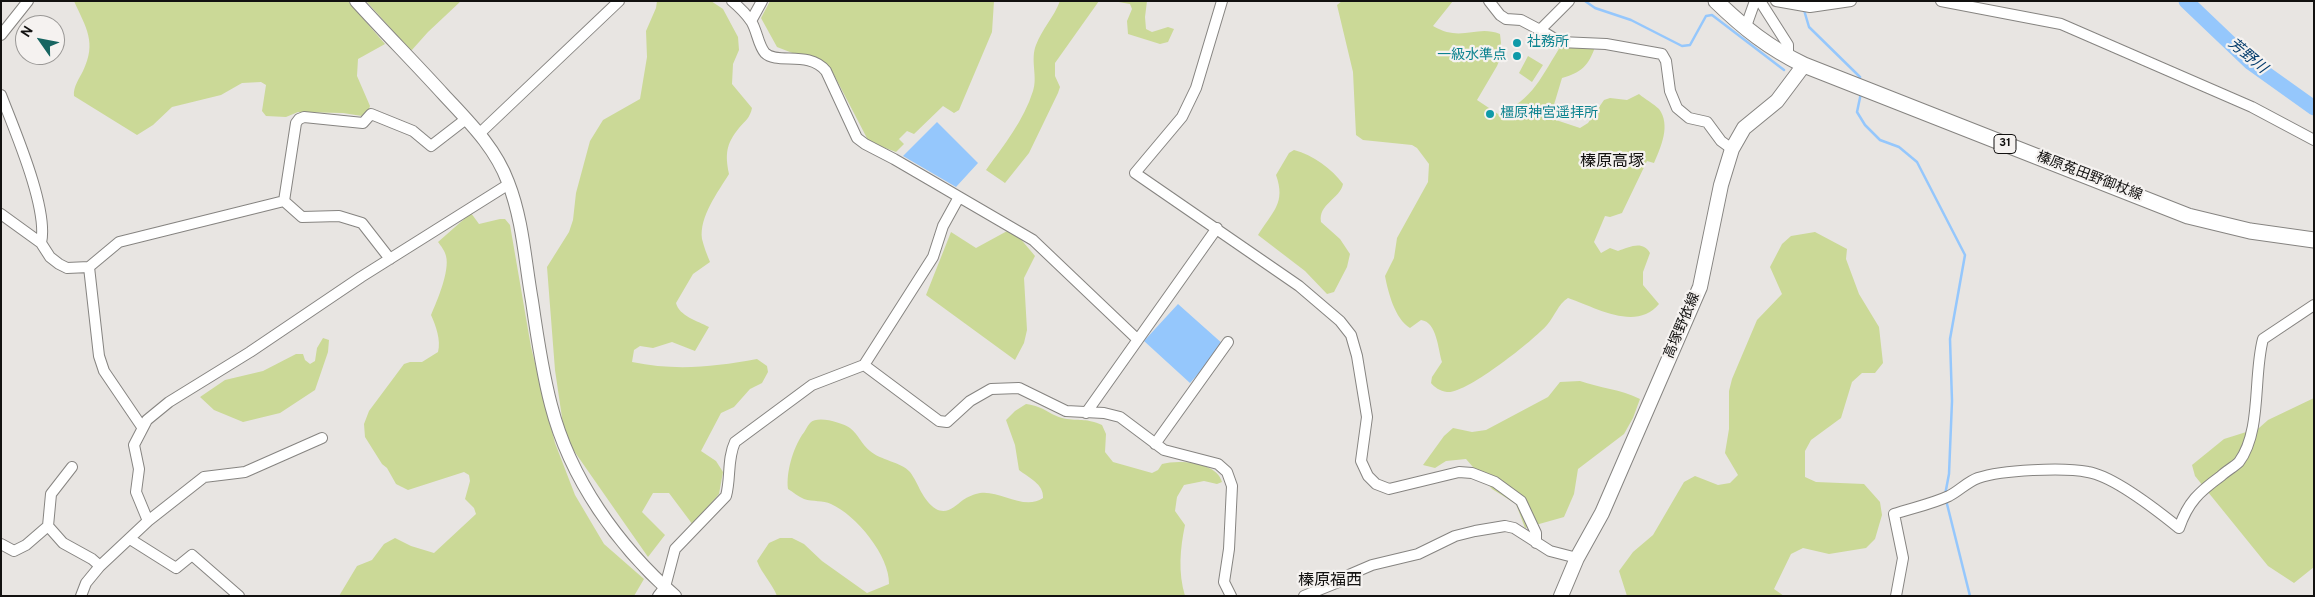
<!DOCTYPE html>
<meta charset="utf-8">
<style>
body{margin:0}
#map{position:relative;width:2315px;height:597px;overflow:hidden;background:#e8e5e2;font-family:Overpass,sans-serif}
canvas{display:block}
.frame{position:absolute;inset:0;border:2px solid #121110;pointer-events:none}
.north{position:absolute;left:15px;top:15px;width:50px;height:50px;box-sizing:border-box;background:#f5f2f0;border:1px solid #9a9896;border-radius:50%;rotate:303deg;font-size:14px;font-weight:700;line-height:20px;text-align:center;color:#121110}
.north::after{content:'';display:block;margin:auto;width:18px;height:22px;background:#176561;clip-path:polygon(50% 0,100% 100%,50% 72%,0 100%)}
</style>
<div id="map">
<canvas width="2315" height="597"></canvas>
<div class="frame"></div>
<div class="north">N</div>
</div>
<script>
const ctx = document.querySelector('canvas').getContext('2d');
ctx.lineJoin = 'round';
function fill(path, color) { ctx.fillStyle = color; ctx.fill(path, 'evenodd'); }
function strokePath(path, color, width, dash) { ctx.strokeStyle = color; ctx.lineWidth = width; ctx.lineCap = dash ? 'butt' : 'round'; ctx.setLineDash(dash || []); ctx.stroke(path); }
function drawText(font, color, halo, rows, align = 'center') {
  ctx.font = font + ' Overpass,"Noto Sans JP",sans-serif'; ctx.lineWidth = 4.5; ctx.setLineDash([]); ctx.textBaseline = 'middle'; ctx.strokeStyle = halo; ctx.fillStyle = color; for (const [text, x, y, turn = 0] of rows) {
    ctx.save(); ctx.translate(x, y); ctx.rotate((+turn || 0) * Math.PI / 180); ctx.textAlign = isNaN(turn) ? turn : align; if (halo) ctx.strokeText(text, 0, 0); ctx.fillText(text, 0, 0); ctx.restore();
  }
}
const green = new Path2D(`
 M74 1H348L385 44 358 59 357 76 370 106 368 112 362 116 343 113 298 112 286 117 266 116 262 111 266 85 261 82 242 83 221 95 172 107 153 125 137 135 74 96C73 87 79 79 83 71 97 42 86 28 74 1Z
 M366 1H461L428 32 411 51Z
 M657 1H711L723 9 738 37 739 50 733 64 732 84 752 108C750 118 745 121 739 128 726 144 725 154 729 174 718 192 699 217 702 239 704 247 707 255 710 262L693 274 676 303C679 316 698 321 709 327L695 351 672 342 653 348 640 346 634 350 632 362C675 371 714 367 757 359L767 366 768 372 762 383 750 389 734 407 721 413 701 451 716 461 723 472 719 494 693 525 669 493H653L642 512 665 535 648 557 565 438 555 370 547 267 569 232 573 220 576 193 590 141 603 120 640 99 647 57 646 31 656 8Z
 M770 1H994L992 32 959 110 954 113 943 106 914 134 907 131 899 139 904 144 896 152 869 142 832 71 826 66 777 47 761 18Z
 M1060 1H1099L1055 63V76L1060 87 1058 93 1029 153 1005 183 986 170C1004 145 1024 120 1033 91 1038 77 1030 60 1036 45 1042 29 1054 17 1060 1Z
 M1113 1H1147L1145 17 1146 29 1152 32 1168 27 1174 29 1168 42 1160 44 1128 34 1127 21 1132 9 1130 4Z
 M1342 1H1453L1433 26C1462 43 1476 24 1500 34L1501 43 1499 52 1502 54 1497 66 1477 100 1498 114C1533 101 1542 75 1562 44L1595 47C1589 65 1581 73 1562 78L1550 118 1580 128 1588 123 1604 100 1610 98 1627 100 1639 94C1645 99 1654 104 1659 109 1671 125 1661 147 1654 163L1647 161 1622 213 1610 217 1605 216 1594 242 1601 253 1610 248 1618 251C1629 247 1643 240 1650 253L1643 272V285L1659 304C1636 332 1595 307 1568 298 1558 304 1555 316 1547 325 1534 340 1465 395 1447 392 1440 391 1434 387 1431 383L1432 377 1442 362C1438 349 1437 322 1421 320L1410 328C1395 319 1388 292 1385 276L1394 258 1397 238 1428 182 1429 164 1417 148 1412 145 1363 140 1356 135 1353 72 1337 5Z
 M1528 56 1543 65 1532 82 1519 73Z
 M1294 150C1313 155 1332 169 1343 184 1340 199 1318 204 1321 222L1340 239 1350 254 1347 267 1334 292 1327 294 1305 271 1258 235C1273 211 1286 203 1276 175L1289 153Z
 M471 213 479 224 500 219H505L510 225 531 347 555 443 575 495 604 544 644 579 634 596H339L357 566 372 560 384 544 395 538 411 546 434 553 476 514 474 508 465 499 470 481 469 475 464 472 408 490 396 484 387 468 382 464 365 437 364 424 369 411 404 364 410 362H422L438 352C441 340 436 326 431 315 437 301 450 271 446 256 445 251 441 246 438 242Z
 M1009 230 1019 237 1035 256 1024 278 1027 330 1024 343 1015 360 926 295 951 232 976 248Z
 M1815 232 1847 249 1846 259 1859 294 1879 327 1883 363 1875 373H1862L1852 382 1841 418 1811 440 1805 451V477L1816 482 1864 484 1880 502 1882 515 1875 539 1866 548 1829 554 1803 548 1791 554 1774 589 1784 596H1627L1619 571 1633 552 1653 535 1684 482 1695 476 1718 485 1730 483 1738 475 1725 453 1729 429V391L1732 379 1757 320 1782 294 1770 267 1782 244 1791 236Z
 M323 338 329 340 328 352 315 390 280 413 243 422 214 410 200 397 225 380 263 371 296 354H303L305 360 310 364 315 361 317 348Z
 M1580 381C1599 388 1621 389 1640 399L1633 418 1624 434 1578 469 1574 494 1564 517 1525 528 1516 504 1492 489 1466 459 1446 461 1435 468 1423 465 1444 436 1453 428 1472 432 1486 430 1548 397 1560 382Z
 M2314 398V567L2294 583 2268 566 2195 476 2192 465 2224 439 2259 428 2268 420Z
 M1026 404C1045 406 1051 417 1067 419 1081 421 1086 418 1102 425L1106 434 1105 452 1113 462 1152 473 1158 470 1162 464C1179 459 1217 462 1222 482L1217 484 1204 481 1184 485 1177 497 1175 511 1185 525C1180 549 1178 572 1185 596H777C772 583 762 574 757 561L769 543 780 538H792L804 544 822 561 867 593 889 584C890 556 856 515 831 504 823 500 813 502 804 499 799 497 793 492 788 489 786 472 793 449 802 435 805 432 807 426 810 423 818 415 842 423 850 428 858 434 862 445 870 451 880 460 901 462 910 472 919 484 922 500 936 509 947 515 955 506 963 500 967 497 975 494 980 493 1000 490 1024 511 1043 498 1044 484 1029 478 1019 470L1015 445 1006 420 1015 411Z`);
const water = new Path2D(`
 M937 122 978 163 956 187 903 156Z
 M1178 304 1224 345 1190 383 1144 341Z`);
const stream = new Path2D(`
 M1585 1 1595 8 1631 20 1682 46 1690 45 1706 16 1712 15 1784 70
 M1804 10 1809 27 1860 77V82
 M1861 93 1857 112 1865 125 1880 140 1899 147 1917 162 1965 255 1950 339 1952 401 1949 474 1945 495
 M1946 500 1970 596`);
const river = new Path2D(`
 M2186 1 2251 63 2314 108`);
const minor = new Path2D(`
 M732 1C738 6 746 14 751 21 757 30 758 45 765 53 777 65 809 50 826 71L857 138 865 144 894 159 1033 240 1137 339
 M1222 1 1196 88 1182 117 1135 173 1299 286 1340 321 1351 335 1357 356 1367 417 1361 461 1368 476 1376 484 1389 489 1459 472 1472 473 1495 482 1521 501 1536 533V543
 M1489 1 1500 15 1506 19 1521 20 1540 30 1569 1
 M1760 1 1788 45V57
 M1776 1 1810 7 1851 1
 M1941 1 2061 24 2252 107 2314 140
 M751 21 762 1
 M1745 29 1755 1
 M1540 30 1560 42 1606 44 1662 54 1666 61 1670 91 1677 108 1689 118 1707 122 1721 141 1732 149
 M1 35 28 1
 M1 95C14 129 49 209 41 243
 M480 133 619 1
 M284 201 296 123 299 119 304 117 363 123 371 114 413 131 431 146 466 119
 M284 201 302 217 339 216 362 223 390 259
 M1 214 41 243 50 257 59 264 67 268 89 267 119 242 284 201
 M89 267 99 356 104 371 142 427
 M864 365 939 421 947 422 970 401 991 389 1019 388 1066 411 1104 413 1120 417 1164 450 1218 464 1227 472 1232 486 1229 549 1224 582 1231 596
 M1086 413 1217 228
 M1155 444 1228 342
 M148 521 136 492 139 469 134 445 147 420 169 402 250 352 361 277 509 184
 M48 526 51 494 72 467
 M130 539 176 568 192 555 239 596
 M1 544 14 551 26 545 48 526 63 543 92 559 100 566
 M81 596 86 583 100 566 148 521 204 477 245 472 322 438
 M658 596 665 587 675 549 726 496C731 478 727 459 735 442L812 385 864 365 933 257 943 226 959 197
 M1304 596 1341 581 1351 574 1372 565 1418 554 1455 536 1475 531 1505 526 1514 528 1550 551 1577 558
 M1896 596 1903 558 1894 514C1912 508 1932 504 1949 496 1959 491 1967 482 1978 478 2002 470 2063 467 2088 472 2113 476 2158 511 2179 528 2188 502 2199 492 2221 476 2226 471 2234 467 2239 462 2262 431 2253 376 2263 339L2314 305`);
const tertiary = new Path2D(`
 M356 1C385 33 415 63 444 95 469 122 495 147 508 182 523 220 525 262 532 301 537 336 542 371 551 405 570 479 618 546 675 596`);
const secondary = new Path2D(`
 M1561 596 1577 558 1602 513 1700 287 1721 185 1732 149 1744 128 1777 101 1804 65`);
const primary = new Path2D(`
 M1716 1C1744 28 1769 48 1804 65L2188 216 2250 231 2314 240`);
const markers = [
 [1517,43,5,"#0f9aa8"],
 [1517,56,5,"#0f9aa8"],
 [1490,114,5,"#0f9aa8"]
];
const shields = [
 [2005,144,22]
];
const shieldNames = [
 ["31",2005,144]
];
const cultureNames = [
 ["社務所",1527,43],
 ["一級水準点",1507,56,"right"],
 ["橿原神宮遥拝所",1500,114]
];
const streetNames = [
 ["榛原菟田野御杖線",2089,177,21],
 ["高塚野依線",1683,326,-67]
];
const waterNames = [
 ["芳野川",2247,57,40]
];
const quarterNames = [
 ["榛原高塚",1612,163],
 ["榛原福西",1330,582]
];
fill(green, '#cbd997');
fill(water, '#95c7fc');
strokePath(stream, '#95c7fc', 2.5);
strokePath(river, '#95c7fc', 15);
strokePath(minor, '#868481', 12);
strokePath(tertiary, '#868481', 14);
strokePath(secondary, '#868481', 16);
strokePath(primary, '#868481', 17);
strokePath(minor, '#fff', 10);
strokePath(tertiary, '#fff', 12);
strokePath(secondary, '#fff', 14);
strokePath(primary, '#fff', 15);
for (const [x, y, r, color] of markers) { const dot = new Path2D(); dot.arc(x, y, r, 0, 2 * Math.PI); ctx.fillStyle = color; ctx.fill(dot); strokePath(dot, '#f5f2f0', 2); }
for (const [x, y, w] of shields) { const box = new Path2D(); box.roundRect(x - w / 2, y - 9.5, w, 19, 4); ctx.fillStyle = '#f5f2f0'; ctx.fill(box); strokePath(box, '#121110', 1); }
drawText('bold 12px', '#121110', null, shieldNames);
drawText('14px', '#0d838f', '#f5f2f0', cultureNames, 'left');
drawText('14px', '#121110', '#f5f2f0', streetNames);
drawText('italic 15px', '#063d6d', '#f5f2f0', waterNames);
drawText('16px', '#121110', '#f5f2f0', quarterNames);
</script>
